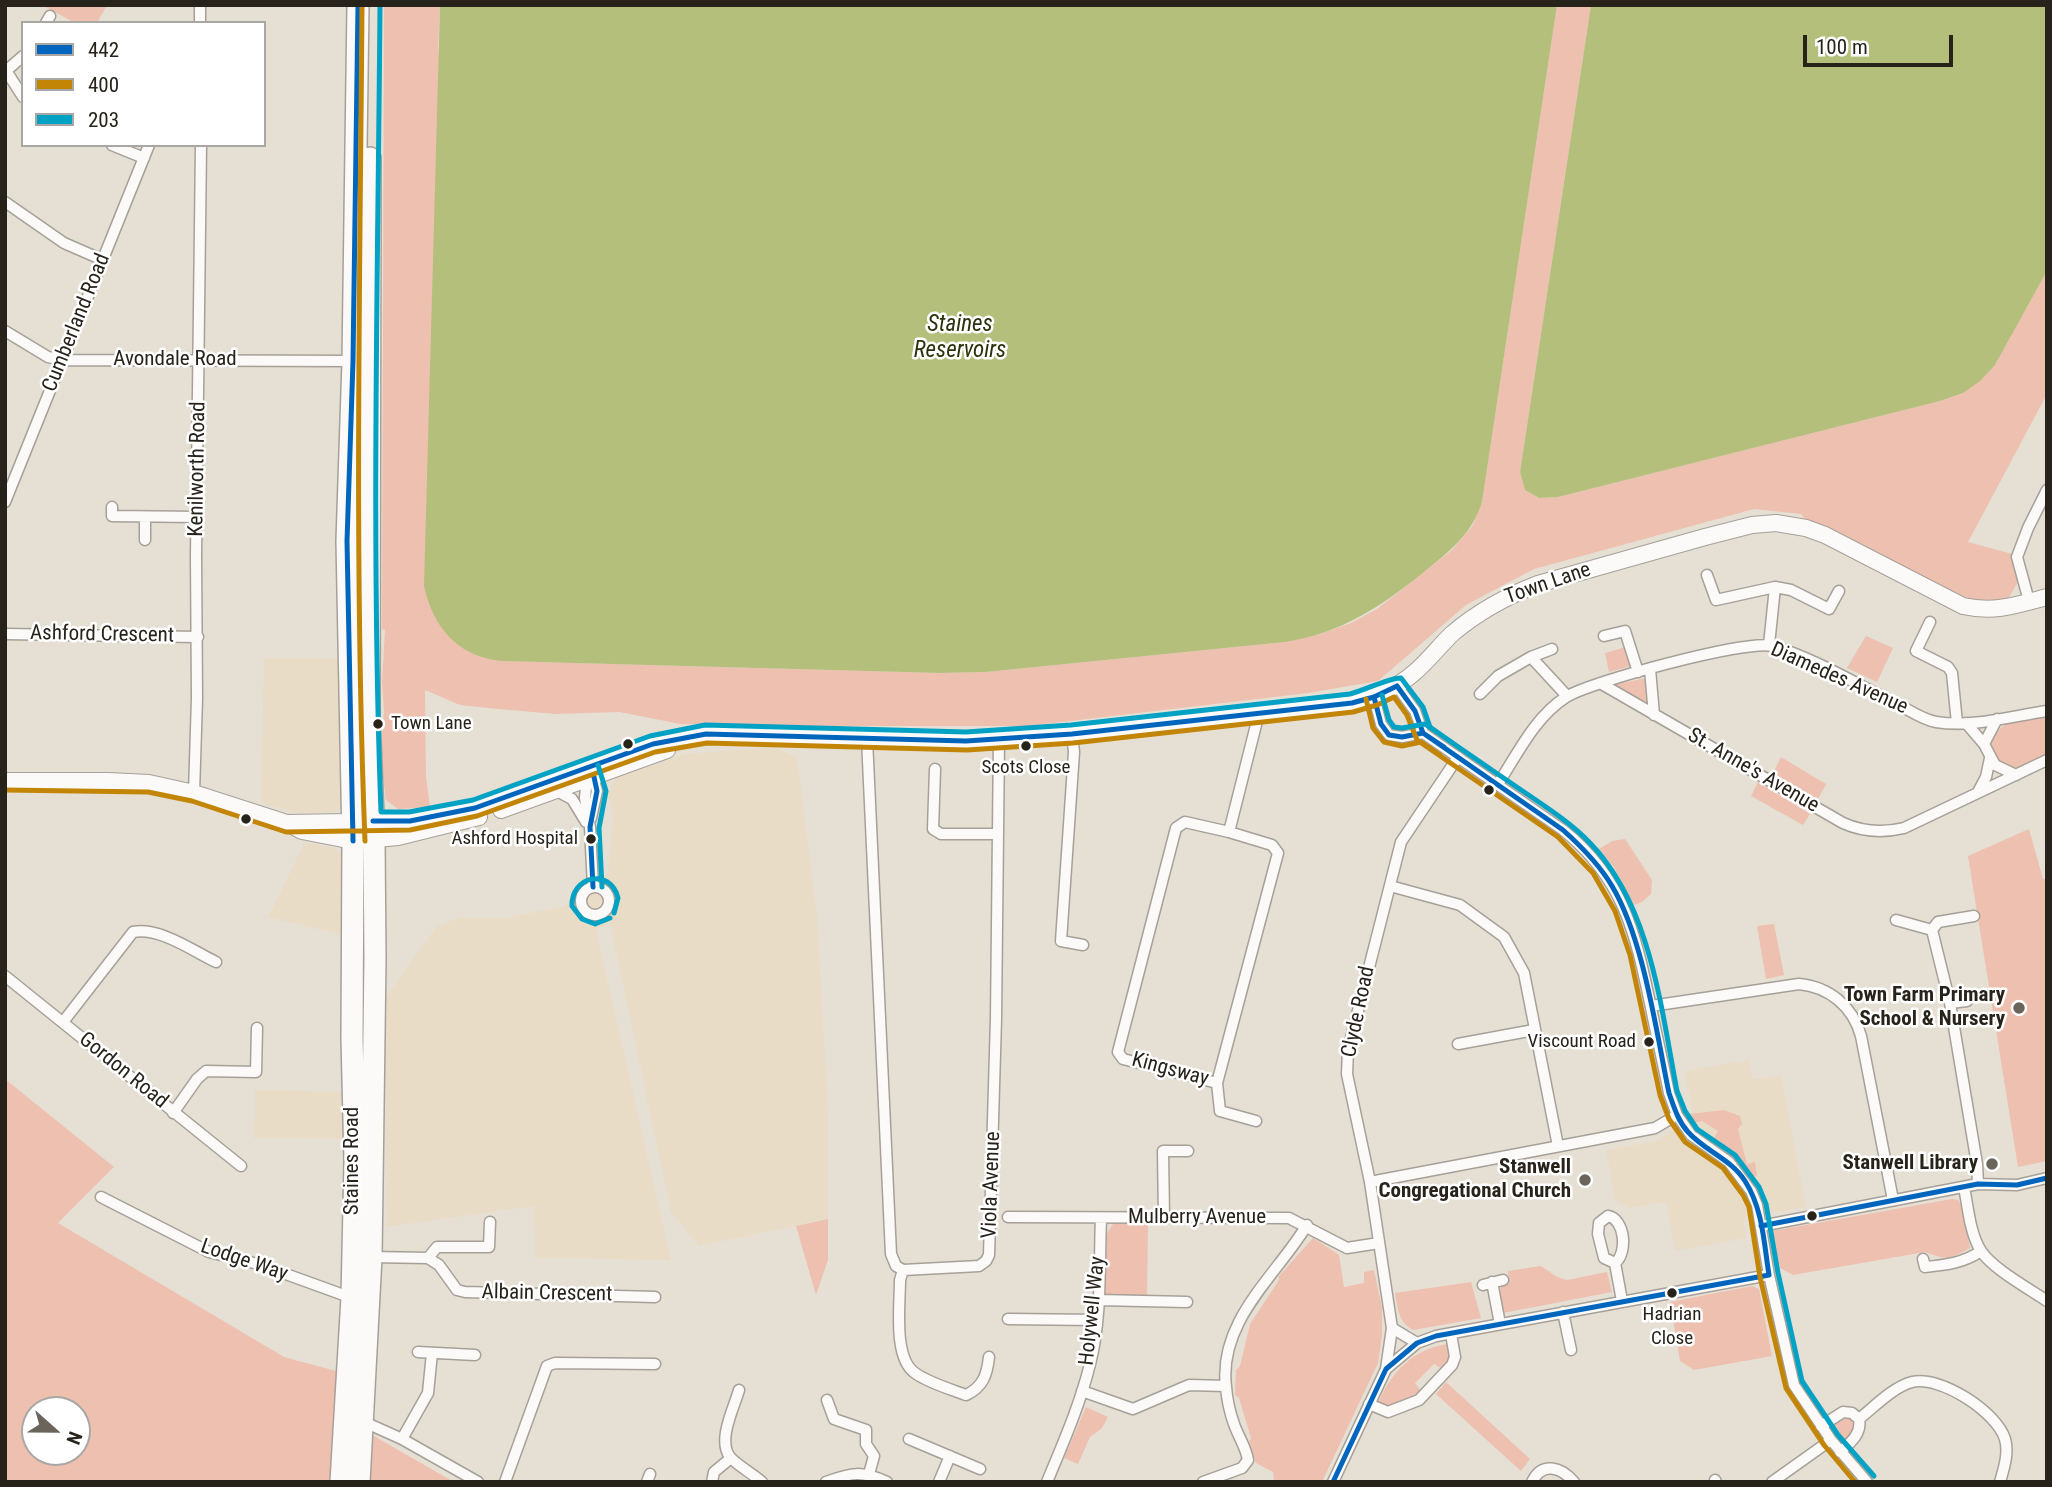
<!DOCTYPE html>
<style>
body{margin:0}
#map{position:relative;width:2052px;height:1487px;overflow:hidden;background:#e6dfd4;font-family:"Roboto Condensed",sans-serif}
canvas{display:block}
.frame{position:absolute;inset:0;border:7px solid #27221a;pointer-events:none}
.legend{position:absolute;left:21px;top:21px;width:245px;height:126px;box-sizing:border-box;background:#fff;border:2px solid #a9a7a3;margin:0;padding:9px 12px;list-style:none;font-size:21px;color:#27221a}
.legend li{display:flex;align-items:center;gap:14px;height:35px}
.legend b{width:35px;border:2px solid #a9a7a3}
.north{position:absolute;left:21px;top:1396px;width:70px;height:70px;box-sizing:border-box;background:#fff;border:2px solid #a9a7a3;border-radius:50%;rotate:111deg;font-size:19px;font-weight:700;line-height:28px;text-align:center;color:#27221a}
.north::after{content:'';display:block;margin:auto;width:24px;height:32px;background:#6a645b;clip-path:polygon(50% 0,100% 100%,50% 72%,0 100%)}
.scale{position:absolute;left:1803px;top:35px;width:150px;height:32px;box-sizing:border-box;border:4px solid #27221a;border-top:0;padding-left:9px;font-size:21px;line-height:24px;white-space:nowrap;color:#27221a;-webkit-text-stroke:5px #fff;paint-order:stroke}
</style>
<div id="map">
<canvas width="2052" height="1487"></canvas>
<div class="frame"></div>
<ul class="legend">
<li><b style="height:9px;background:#0065bd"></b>442</li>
<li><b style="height:9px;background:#c38506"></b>400</li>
<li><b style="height:9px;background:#02a2c5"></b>203</li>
</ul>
<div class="north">N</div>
<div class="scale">100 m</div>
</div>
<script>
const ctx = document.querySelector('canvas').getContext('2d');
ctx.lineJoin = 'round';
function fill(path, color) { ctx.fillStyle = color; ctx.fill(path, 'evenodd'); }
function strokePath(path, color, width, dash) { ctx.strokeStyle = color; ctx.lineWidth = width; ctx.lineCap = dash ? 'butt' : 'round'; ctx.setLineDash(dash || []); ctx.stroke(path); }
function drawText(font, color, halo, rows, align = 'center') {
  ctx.font = font + ' "Roboto Condensed",sans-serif'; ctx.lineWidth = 5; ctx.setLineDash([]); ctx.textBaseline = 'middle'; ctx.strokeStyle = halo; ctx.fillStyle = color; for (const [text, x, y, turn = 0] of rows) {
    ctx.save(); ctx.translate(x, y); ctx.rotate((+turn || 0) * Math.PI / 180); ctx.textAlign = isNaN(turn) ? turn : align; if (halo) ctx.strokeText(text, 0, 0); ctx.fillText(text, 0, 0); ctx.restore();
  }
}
const built = new Path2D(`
 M264 658 338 659 342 721 343 803 334 812 298 813 261 803Z
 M774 747 795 756 799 772 817 916 828 1111V1219L699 1246 671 1212 610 923 596 930 671 1260 535 1258 534 1206 386 1227 385 998 437 926 458 918H506L565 906 608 873 613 815 608 793 616 778 685 754Z
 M305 842 333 848 342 854V935L268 917Z
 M1749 1060 1752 1079 1781 1075 1806 1207 1743 1218 1746 1238 1675 1251 1666 1202 1629 1208 1615 1200 1606 1150 1657 1141 1693 1115 1685 1071Z
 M255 1090 345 1092V1139L254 1138Z`);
const green = new Path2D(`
 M42 5H107L97 23H75Z
 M384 5H440L438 47 501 661 940 673 986 672 1285 642 1320 634 1351 623 1377 609 1452 550 1473 525 1482 502 1557 5H1591L1520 472 1525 490 1539 498 1558 497 1940 401 1963 393 1995 365 2047 271V394L1968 542 2012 554 2018 582 2006 602 1982 604 1918 576 1831 530 1805 519 1801 514 1754 509 1534 569 1466 605 1378 681 1308 693 1028 726H791L681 724 619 712 556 714 498 709 460 705 425 690 426 777 430 807 398 809 386 800 380 754 384 712 382 681 385 630 382 629Z
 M1866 636 1893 648 1877 682 1847 668Z
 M1626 647 1631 666 1609 672 1605 653Z
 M1646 678 1647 705 1613 685Z
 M2047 717V755C2020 768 2002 780 1990 744 2001 717 2021 721 2047 717Z
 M1781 757 1826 784 1818 799 1773 773Z
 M1758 782 1810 814 1803 825 1751 796Z
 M2029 829 2043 879H2047V1161L2018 1167 1968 856Z
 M1625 839 1652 880 1651 894 1642 902 1634 905 1614 867 1599 849 1612 841Z
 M1774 924 1784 975 1766 979 1757 926Z
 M5 1079 114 1167 58 1223 284 1357 336 1371 338 1375 333 1482H5ZM35 1410H77V1452H35Z
 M1724 1110 1740 1116 1742 1124 1738 1129 1747 1164 1755 1162 1757 1175 1753 1178C1746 1175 1722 1146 1714 1138L1718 1131 1702 1121 1693 1123 1685 1118 1689 1114Z
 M1952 1199 1958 1200 1961 1205 1970 1248C1949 1260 1947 1260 1925 1252L1793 1275 1780 1268 1772 1231Z
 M828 1219V1260L816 1295 796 1226Z
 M1118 1221 1148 1223 1147 1295H1105L1107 1233 1113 1224Z
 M1313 1238 1339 1255 1344 1287 1364 1283V1272L1374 1270 1382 1308V1336L1378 1363 1322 1482H1277L1274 1481 1273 1472 1256 1463 1249 1442 1251 1438 1239 1398 1235 1395 1236 1370 1240 1366 1250 1324 1279 1280V1276Z
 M1541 1266 1557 1277 1567 1280 1607 1272 1612 1292 1503 1313 1499 1297 1501 1285 1509 1282 1508 1271Z
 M1471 1282 1481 1318 1413 1330C1398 1322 1398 1308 1395 1293Z
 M1752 1286 1759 1289 1772 1356 1694 1370 1680 1361 1670 1302Z
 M1447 1344C1450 1355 1451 1361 1441 1368L1434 1364 1415 1383 1421 1391C1409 1399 1396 1408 1381 1405L1379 1401C1392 1371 1414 1349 1447 1344Z
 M1446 1382 1530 1459 1521 1471 1436 1394Z
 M1086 1407 1108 1417 1102 1428 1090 1437 1078 1464 1064 1458Z
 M1844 1417 1851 1418 1856 1423 1853 1433 1840 1444 1829 1427Z
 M372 1435 454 1482H369Z`);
const water = new Path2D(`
 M440 5H1557L1482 502C1472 534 1449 552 1424 572 1380 607 1342 633 1285 642L986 672 940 673 501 661C457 656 433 627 424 586Z
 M1591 5H2047V271L1995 365 1980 381 1963 393 1940 401 1558 497 1539 498 1525 490 1520 472Z`);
const street = new Path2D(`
 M46 23 50 16
 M200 23V5
 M5 69 23 97
 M7 70 23 56
 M112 145 144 158
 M5 202 64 243 103 260
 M5 331 48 357 63 360 353 361
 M5 502 149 145
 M112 507V516L197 517
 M145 540V518
 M1707 575 1716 600 1775 587 1791 590 1829 609 1839 591
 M2029 601 2017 557 2028 528 2047 490
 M1930 622 1916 651 1948 667 1952 673 1957 723
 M5 634 198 637
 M1604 636 1625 631 1638 672
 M1769 645 1775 587
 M1531 657 1552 649
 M1650 669 1654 715
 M1600 683 1843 823C1863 832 1883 833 1904 828L2047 760
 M1397 686 1415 711 1423 733 1563 830C1623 878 1635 932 1650 1003 1656 1033 1663 1063 1669 1093L1677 1115 1691 1135 1729 1162 1751 1191 1757 1205 1769 1275 1794 1385 1831 1440 1867 1482
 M1480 694 1498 676 1531 657 1567 696
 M1374 697 1381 724 1389 735 1402 737 1423 733
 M1997 719 1984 744 1995 765 2016 775
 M1966 723 1984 744
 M1072 734 1074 752 1061 941 1083 945
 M867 739 891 1254 896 1266 903 1270 979 1266 986 1261 989 1255 996 1019 999 739
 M935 769 933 829 941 834H998
 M587 776 585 798 590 827 593 887
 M1498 784C1518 753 1535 717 1566 697 1589 682 1748 639 1772 646 1810 656 1860 686 1897 704 1909 710 1923 720 1936 722 1972 728 2012 716 2047 711
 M557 791 572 799 586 822
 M1978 792 1986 777 1990 758
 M194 793 197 698 196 556 201 145
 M591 818 597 791 592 773
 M1229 832 1272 845 1278 853 1217 1083 1123 1059 1118 1052 1176 828 1185 822 1229 832 1256 725 1255 714
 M1390 886 1460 905 1504 937 1524 973 1558 1146
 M581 901a14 14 0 1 1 28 0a14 14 0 1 1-28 0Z
 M1974 916 1938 922 1932 930 1950 1003 1977 1164 1978 1184
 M1896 920 1932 930
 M5 976 241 1166
 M1950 1003 1967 1001
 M1651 1006 1799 984C1830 987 1853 1007 1861 1036L1893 1200
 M63 1022 133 932C160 927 193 951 216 962
 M1458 1044 1534 1030
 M1217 1083 1220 1111 1256 1121
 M173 1113 197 1079 206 1071 256 1072 257 1028
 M1370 1182 1655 1128 1677 1115
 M1964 1187C1968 1207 1970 1234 1981 1251 1993 1269 2028 1288 2047 1301
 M101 1197 209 1252 258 1264 352 1298
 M1608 1216C1625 1219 1628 1253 1615 1263L1604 1258 1598 1234 1599 1223Z
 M1008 1217 1289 1218 1347 1248 1379 1243
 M1164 1218 1163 1151H1188
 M1761 1226 1978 1184 2017 1185 2047 1178
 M371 1257 428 1258 439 1265 457 1290 465 1292 655 1297
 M428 1258 437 1247H489L490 1222
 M1923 1259 1925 1267C1945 1265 1964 1263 1981 1251
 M1615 1263 1622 1301
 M903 1270 900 1280C900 1305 893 1358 915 1373 929 1383 950 1389 966 1395 983 1387 987 1375 989 1357
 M1492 1282 1500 1324
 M1483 1285 1503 1280
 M1098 1300 1187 1302
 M1563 1312 1571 1350
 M1008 1319 1096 1320
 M1392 1328 1417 1343
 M418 1352 475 1355
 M1386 1369 1417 1343 1436 1336 1769 1275
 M739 1390C734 1408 717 1440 730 1457 738 1466 752 1473 762 1482
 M1082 1391 1133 1409 1189 1385 1226 1386
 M827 1400 834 1419 866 1430V1444L874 1456 869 1474
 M1369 1404 1388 1412 1419 1400 1452 1365 1455 1357 1451 1334
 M1859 1419C1874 1407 1893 1387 1912 1382 1940 1375 1997 1412 2005 1439 2009 1453 2004 1468 2000 1482
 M362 1421 402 1439 478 1482
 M1821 1426 1843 1412 1852 1413 1859 1419C1862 1434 1850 1443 1840 1452
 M402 1439 428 1393 432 1353
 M909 1439 980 1469
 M1715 1480 1716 1482
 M505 1482 547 1366 555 1363 655 1364
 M647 1482 650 1474
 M712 1482 714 1472 731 1458
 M826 1482C852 1472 862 1471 887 1482
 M939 1482 950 1456
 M1047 1482C1063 1443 1080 1405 1090 1364 1102 1318 1099 1266 1101 1218
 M1203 1482 1242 1468 1248 1460C1246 1447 1238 1436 1234 1424 1230 1413 1227 1399 1226 1387 1218 1321 1276 1276 1307 1225
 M1333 1482 1386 1369 1392 1328 1370 1182 1347 1074 1348 1050 1401 842 1458 757
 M1532 1482C1542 1461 1561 1467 1574 1482
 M1772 1482 1831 1440`);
const secondary = new Path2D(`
 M5 781H108L149 783 194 793 287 823 302 831 353 841 398 837 479 817
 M501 810 667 750
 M287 823 410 821 475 808 625 753 653 744 706 734 966 741 1072 734 1352 703C1376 696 1397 688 1415 672 1429 660 1440 645 1453 633 1479 611 1507 596 1538 584L1705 537 1752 525 1776 523 1806 528 1825 535 1963 606C1994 613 2017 605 2047 597`);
const highway = new Path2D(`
 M341 1482 352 1298 355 1161 352 1038 353 841 347 541 353 361 358 5
 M359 1482 371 1257 375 959 374 841 369 716 370 158`);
const bus1 = new Path2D(`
 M1397 686 1415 711 1423 733 1563 830C1582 847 1599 864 1612 886 1644 940 1656 1031 1669 1093 1674 1107 1678 1121 1688 1132 1705 1151 1731 1159 1745 1181 1763 1209 1764 1244 1769 1275
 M1374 697 1381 724 1389 735 1402 737 1423 733 1444 747
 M373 821H410L475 808 653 744 706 734 966 741 1072 734 1352 703 1374 697 1397 686
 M353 841 347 541 353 361 358 5
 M593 887 590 827 597 791 594 777
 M1761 1226 1978 1184 2017 1185 2047 1178
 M1333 1482 1386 1369 1417 1343 1436 1336 1769 1275`);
const bus2 = new Path2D(`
 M362 5C360 284 354 563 365 841
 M1366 699 1373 728 1384 742 1402 746 1421 742 1440 755
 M5 790 148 792 192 801 286 832 410 830 477 816 655 752 707 743 967 750 1073 743 1353 712 1377 705 1394 697 1407 715 1417 740 1558 837 1593 873 1615 911 1630 955 1660 1095 1669 1119 1685 1142 1723 1168 1743 1195 1749 1207 1760 1277 1786 1388 1824 1445 1855 1482`);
const bus3 = new Path2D(`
 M380 5C378 274 371 544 381 812H409L473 800 650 736 705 725 966 732 1071 725 1350 694C1363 691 1391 677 1401 678L1423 707 1430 727C1462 750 1495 772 1527 794 1549 809 1572 824 1590 843 1651 906 1661 1008 1677 1091L1685 1111 1697 1129 1735 1155 1759 1187 1766 1204 1778 1273 1802 1381 1838 1435 1874 1476
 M1382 695 1389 720 1394 727 1402 728 1425 724 1450 741
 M598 765 606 791 599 828 602 887
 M610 918 595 924 582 919 572 906C571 876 610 867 618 898L614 913`);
const markers = [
 [378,724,6,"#27221a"],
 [628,744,6,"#27221a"],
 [1026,746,6,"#27221a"],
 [1489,790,6,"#27221a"],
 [246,819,6,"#27221a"],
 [591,839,6,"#27221a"],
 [2019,1008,7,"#6a645b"],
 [1649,1042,6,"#27221a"],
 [1992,1164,7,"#6a645b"],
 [1585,1180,7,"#6a645b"],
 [1812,1216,6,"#27221a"],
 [1672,1293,6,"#27221a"]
];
const busNames = [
 ["Town Lane",391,724,"left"],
 ["Scots Close",1026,768],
 ["Ashford Hospital",578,839,"right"],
 ["Viscount Road",1636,1042,"right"],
 ["Hadrian",1672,1315],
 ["Close",1672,1339]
];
const streetNames = [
 ["Cumberland Road",77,323,-68],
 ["Avondale Road",175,360],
 ["Kenilworth Road",198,469,-89],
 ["Town Lane",1548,584,-19],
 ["Ashford Crescent",102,635,1],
 ["Diamedes Avenue",1839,679,24],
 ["St. Anne's Avenue",1753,771,30],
 ["Clyde Road",1359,1012,-78],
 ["Kingsway",1170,1070,15],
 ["Gordon Road",123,1071,39],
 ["Staines Road",353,1161,-90],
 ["Viola Avenue",992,1185,-88],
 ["Mulberry Avenue",1197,1218],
 ["Lodge Way",244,1261,19],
 ["Albain Crescent",547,1294,1],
 ["Holywell Way",1093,1311,-84]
];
const poiNames = [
 ["Town Farm Primary",2005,996],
 ["School & Nursery",2005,1020],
 ["Stanwell Library",1978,1164],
 ["Stanwell",1571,1168],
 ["Congregational Church",1571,1192]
];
const waterNames = [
 ["Staines",960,325],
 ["Reservoirs",960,351]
];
fill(built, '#e9dcc7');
fill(green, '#edc0b0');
fill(water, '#b4bf7c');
strokePath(street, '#a6a098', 13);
strokePath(secondary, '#a6a098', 18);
strokePath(highway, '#a6a098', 24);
strokePath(street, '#fbfaf9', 10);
strokePath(secondary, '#fbfaf9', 16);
strokePath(highway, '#fbfaf9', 21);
strokePath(bus1, '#0065bd', 5);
strokePath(bus2, '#c38506', 5);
strokePath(bus3, '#02a2c5', 5);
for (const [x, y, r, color] of markers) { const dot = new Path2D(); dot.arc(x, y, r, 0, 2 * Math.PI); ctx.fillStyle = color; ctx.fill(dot); strokePath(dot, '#fff', 2.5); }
drawText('19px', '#27221a', '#fff', busNames);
drawText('21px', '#27221a', '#fff', streetNames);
drawText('bold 21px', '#27221a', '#fff', poiNames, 'right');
drawText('italic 23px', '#2b320c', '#fff', waterNames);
</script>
